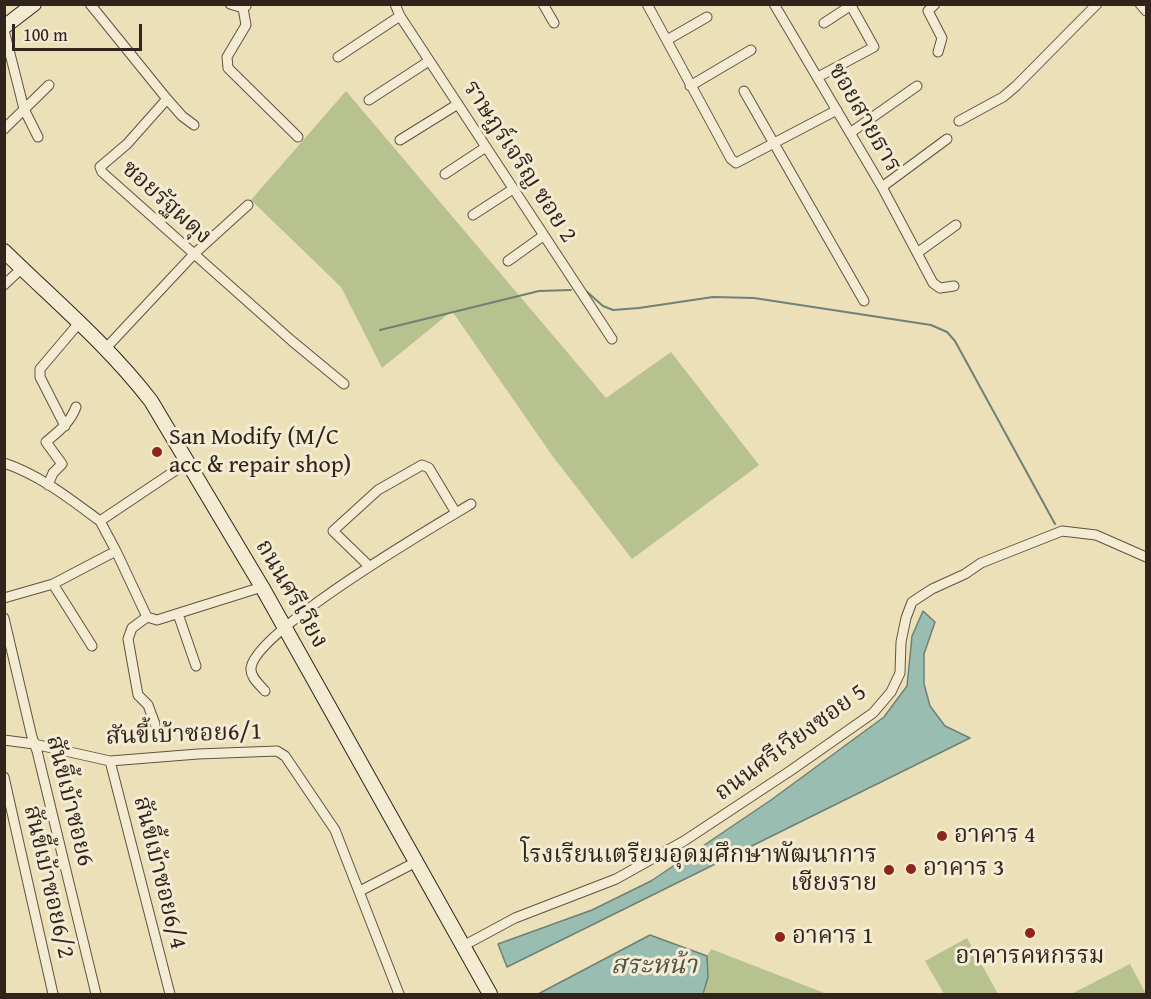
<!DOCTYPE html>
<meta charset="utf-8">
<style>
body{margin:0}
#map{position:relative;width:1151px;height:999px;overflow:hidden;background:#ece0b9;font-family:"Gentium Book Plus",serif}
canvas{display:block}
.frame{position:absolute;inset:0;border:6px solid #30241d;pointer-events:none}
.scale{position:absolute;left:12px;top:24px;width:130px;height:27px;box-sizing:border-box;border:3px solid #30241d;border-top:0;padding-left:8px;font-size:18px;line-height:21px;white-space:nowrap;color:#30241d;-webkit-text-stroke:4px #f3ebd2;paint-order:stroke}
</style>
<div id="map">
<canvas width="1151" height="999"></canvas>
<div class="frame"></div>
<div class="scale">100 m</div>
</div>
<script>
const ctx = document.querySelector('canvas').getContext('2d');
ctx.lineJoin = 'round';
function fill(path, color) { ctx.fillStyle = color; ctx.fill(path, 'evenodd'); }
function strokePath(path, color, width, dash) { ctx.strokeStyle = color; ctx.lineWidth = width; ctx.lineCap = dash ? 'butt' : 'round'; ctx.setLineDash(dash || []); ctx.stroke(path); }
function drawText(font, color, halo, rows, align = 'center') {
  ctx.font = font + ' "Gentium Book Plus","Noto Serif Thai",serif'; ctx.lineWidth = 6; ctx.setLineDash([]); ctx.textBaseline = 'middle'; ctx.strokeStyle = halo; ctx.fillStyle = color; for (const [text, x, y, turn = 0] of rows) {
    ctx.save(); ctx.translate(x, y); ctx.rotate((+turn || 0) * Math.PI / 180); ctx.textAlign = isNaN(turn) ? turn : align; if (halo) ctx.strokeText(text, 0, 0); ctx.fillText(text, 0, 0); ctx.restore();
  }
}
const green = new Path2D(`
 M346 91 606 398 671 352 759 465 632 559 551 454 452 311 382 368 341 287 251 200Z
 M967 938 998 994H944L925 961Z
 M711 949 827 994H703L708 977 707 956Z
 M1130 964 1146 994H1071Z`);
const water = new Path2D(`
 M923 611 935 622 924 654V684L930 706 945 726 970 738 507 967 498 944 592 910 651 881 771 800 884 717 907 686 912 636Z
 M650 935 707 956 708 977 703 994H538Z`);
const stream = new Path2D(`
 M586 291 603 306 613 310 639 308 713 297 754 298 931 325 947 332 955 341 1055 524
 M380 330 539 291 571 290`);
const street = new Path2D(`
 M90 4 167 99 127 144 100 167 102 172 292 341 344 384
 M230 4 243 8 246 6
 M395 4 400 16 612 339
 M543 4 554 23
 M647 4 731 159 736 163 837 110
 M774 4 882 187 933 283 940 288 954 286
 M935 4 928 11 942 38 938 52
 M1140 4 1146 11
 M243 8 246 25 227 57 228 68 298 137
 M824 23 850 6
 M4 30 24 109 38 137
 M667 40 707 17
 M338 57 400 16
 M818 77 874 47 850 4
 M690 86 751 50
 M744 91 864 301
 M167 99 182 116 194 125
 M369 100 429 61
 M959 121 1003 97 1016 86 1097 4
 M4 129 49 85
 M850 133 917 86
 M400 140 458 104
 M445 174 486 147
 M882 187 947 139
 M473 215 513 189
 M917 253 956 225
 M508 261 543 236
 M4 285 22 268
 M106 348 194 254 248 205
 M65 426 40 377V369L79 323
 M4 463C40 475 70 499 100 521L188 462
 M48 485 53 473 62 464 46 442C59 431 70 423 76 407
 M100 521 116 551
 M369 566 333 531 378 490 422 465 429 468 456 513
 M53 584 92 646
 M4 598 53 584 116 551 147 617 157 620 262 587
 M178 614 196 666
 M147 617 132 628 128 639 138 695 148 705 155 724
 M4 618 32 737 37 751 96 994
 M265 691C259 684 250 677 251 668 255 631 434 526 471 504
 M4 740 34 744 110 761 198 754 277 751 285 756 335 830 399 994
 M110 761 170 994
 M4 777 53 994
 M360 891 416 862
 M463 946 515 918 616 879 684 841 790 771 873 713 891 692 900 673 901 642 906 618 912 602 932 589 965 574 981 563 1062 531 1096 535 1146 557`);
const secondary = new Path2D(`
 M4 27 34 4
 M4 251C54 300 108 345 151 401L262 587 490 994`);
const markers = [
 [157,452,6,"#8f2418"],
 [942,836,6,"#8f2418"],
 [911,869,6,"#8f2418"],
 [889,870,6,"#8f2418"],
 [1030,933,6,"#8f2418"],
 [780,937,6,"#8f2418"]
];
const streetNames = [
 ["ซอยสายธาร",864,118,60],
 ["ราษฎร์เจริญ ซอย 2",519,162,57],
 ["ซอยรัฐผดุง",166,203,42],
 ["ถนนศรีเวียง",291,594,60],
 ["สันขี้เบ้าซอย6/1",184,735,-2],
 ["ถนนศรีเวียงซอย 5",791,743,-36],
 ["สันขี้เบ้าซอย6",69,801,76],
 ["สันขี้เบ้าซอย6/4",159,873,76],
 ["สันขี้เบ้าซอย6/2",48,882,77]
];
const poiNames = [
 ["San Modify (M/C",169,438],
 ["acc & repair shop)",169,466],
 ["อาคาร 4",954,836],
 ["โรงเรียนเตรียมอุดมศึกษาพัฒนาการ",877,856,"right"],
 ["เชียงราย",877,884,"right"],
 ["อาคาร 3",923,869],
 ["อาคาร 1",792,937],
 ["อาคารคหกรรม",1030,957,"center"]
];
const waterNames = [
 ["สระหน้า",654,966]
];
fill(green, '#b8c28f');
fill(water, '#99bdb0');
strokePath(water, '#6f8075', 1.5);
strokePath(stream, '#6f8075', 2);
strokePath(street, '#5f5344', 11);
strokePath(secondary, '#30241d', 16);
strokePath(street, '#f3ebd2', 9);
strokePath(secondary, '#f3ebd2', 14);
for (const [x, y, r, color] of markers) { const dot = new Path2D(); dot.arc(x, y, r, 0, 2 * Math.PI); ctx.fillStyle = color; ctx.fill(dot); strokePath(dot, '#f3ebd2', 2); }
drawText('24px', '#30241d', '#f3ebd2', streetNames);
drawText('24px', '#30241d', '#f3ebd2', poiNames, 'left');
drawText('italic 26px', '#505249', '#f3ebd2', waterNames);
</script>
